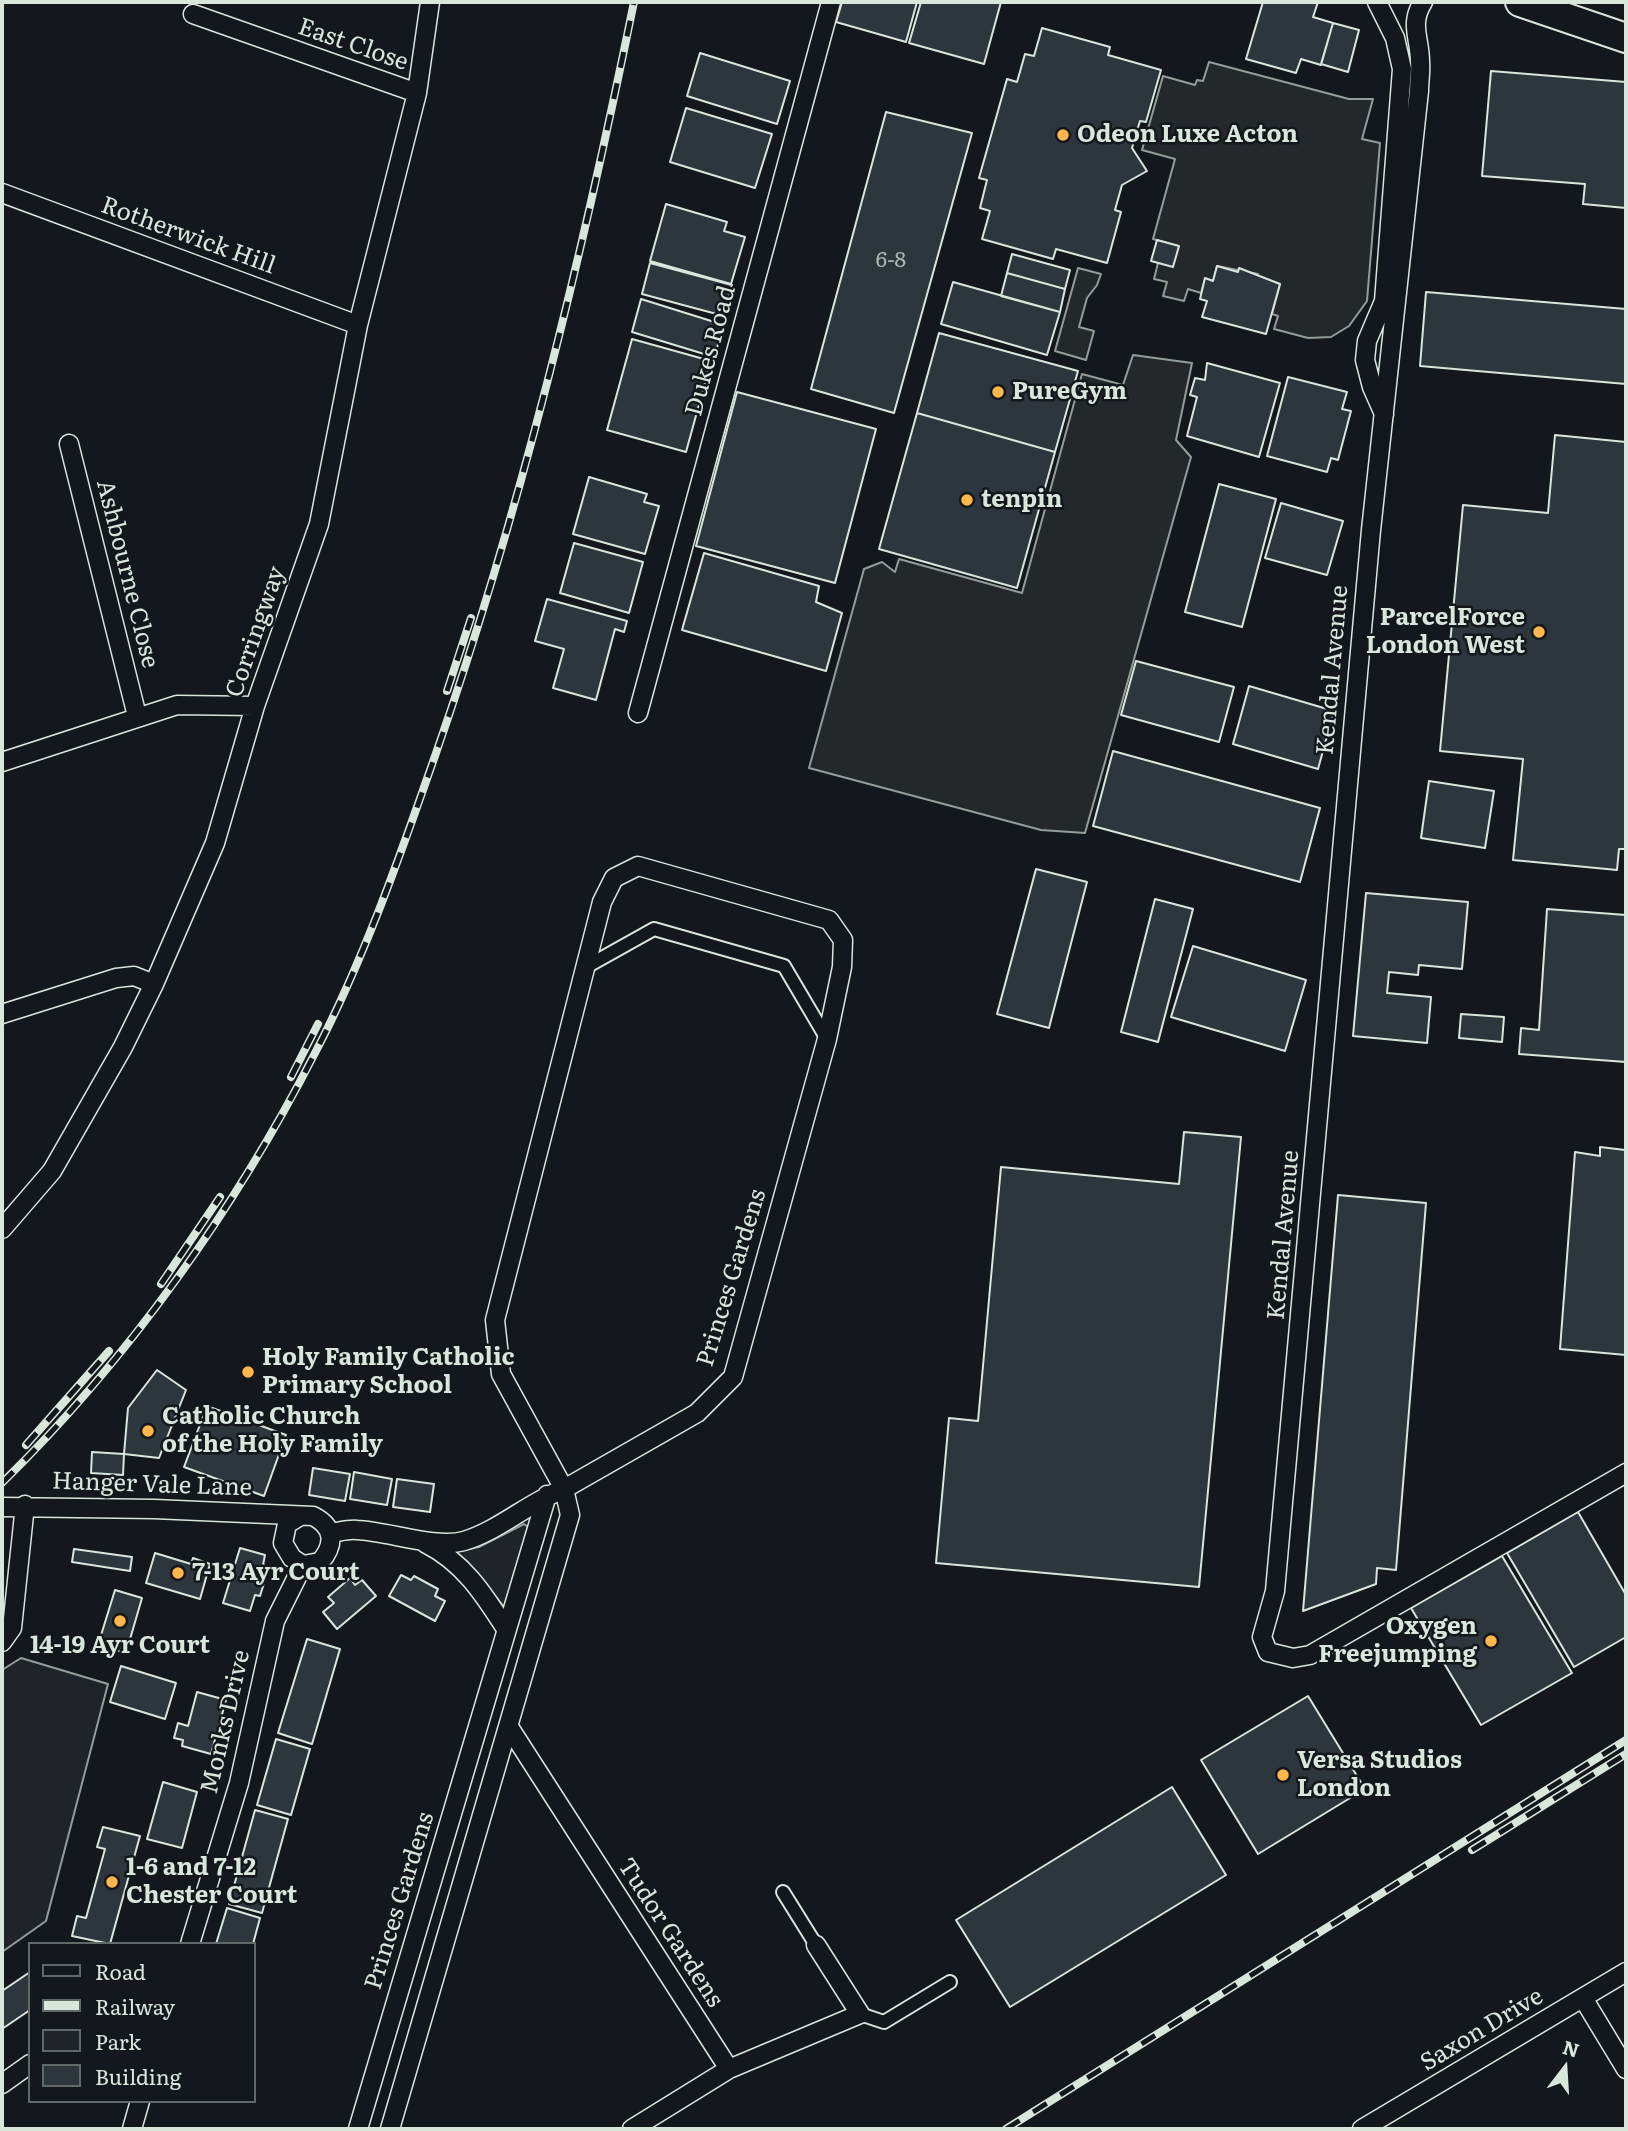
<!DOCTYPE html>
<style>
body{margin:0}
#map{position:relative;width:1628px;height:2131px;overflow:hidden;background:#14181c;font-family:Literata,serif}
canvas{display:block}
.frame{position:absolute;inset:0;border:4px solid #d8e6dc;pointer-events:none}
.legend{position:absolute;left:28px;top:1942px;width:228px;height:161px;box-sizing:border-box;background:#14181c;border:2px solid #626a69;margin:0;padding:9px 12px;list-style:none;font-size:21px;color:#d8e6dc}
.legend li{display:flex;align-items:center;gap:14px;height:35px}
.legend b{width:35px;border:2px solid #626a69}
.north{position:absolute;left:1530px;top:2033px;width:70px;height:70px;-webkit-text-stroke:5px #14181c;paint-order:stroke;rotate:17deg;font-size:19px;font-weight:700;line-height:28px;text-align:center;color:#d8e6dc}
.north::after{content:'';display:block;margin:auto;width:24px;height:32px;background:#d8e6dc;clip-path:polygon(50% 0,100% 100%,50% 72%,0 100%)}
</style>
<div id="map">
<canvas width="1628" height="2131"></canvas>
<div class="frame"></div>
<ul class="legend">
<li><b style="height:9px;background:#14181c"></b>Road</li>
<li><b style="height:9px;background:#d8e6dc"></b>Railway</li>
<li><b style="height:19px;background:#202428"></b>Park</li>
<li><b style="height:19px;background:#2c363c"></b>Building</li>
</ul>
<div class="north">N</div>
</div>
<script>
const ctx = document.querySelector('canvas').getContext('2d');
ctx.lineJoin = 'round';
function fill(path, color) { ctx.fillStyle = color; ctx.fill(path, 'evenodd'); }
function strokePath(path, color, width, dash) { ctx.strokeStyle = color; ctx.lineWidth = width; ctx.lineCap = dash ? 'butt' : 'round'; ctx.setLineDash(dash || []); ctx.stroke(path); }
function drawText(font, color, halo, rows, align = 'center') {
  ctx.font = font + ' Literata,serif'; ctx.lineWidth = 5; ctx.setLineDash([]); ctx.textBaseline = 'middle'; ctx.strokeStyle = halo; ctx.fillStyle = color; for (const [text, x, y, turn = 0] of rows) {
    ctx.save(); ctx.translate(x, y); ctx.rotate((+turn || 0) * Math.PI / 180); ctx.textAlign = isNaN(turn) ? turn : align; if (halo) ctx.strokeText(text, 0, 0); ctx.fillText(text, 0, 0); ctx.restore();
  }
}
const green = new Path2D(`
 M524 1524 528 1527 504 1607 473 1569 457 1556 458 1551 479 1547Z
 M21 1658 108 1684 46 1921 2 1952V1670Z`);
const parking = new Path2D(`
 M1209 62 1349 99H1373L1362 139 1380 143 1367 301 1349 326 1331 337 1308 338 1274 329 1278 316 1272 314 1280 284 1258 277V274L1217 266 1213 281 1205 279 1201 293 1188 289 1184 301 1163 296 1167 282 1154 279 1158 263 1178 246 1153 239 1175 159 1142 150 1163 76 1195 85 1197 80 1203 81Z
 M1078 268 1101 274 1097 285 1087 298 1079 327 1094 331 1086 360 1055 351Z
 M1133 355 1192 363 1176 440 1191 457 1085 833 1041 830 809 768 864 569 882 562 895 572 899 559 1022 593 1082 374 1123 385Z`);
const building = new Path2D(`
 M842 2H917L906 42 836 22Z
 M921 2H1001L984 64 909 43Z
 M1263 2H1318L1313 17 1333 23 1321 65 1301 59 1296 73 1246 59Z
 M1333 23 1359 30 1348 72 1321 64Z
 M1042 28 1110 47 1108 55 1161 70 1146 122 1140 121 1132 148 1147 171 1122 185 1115 210 1121 212 1107 263 1056 249 1053 259 982 239 990 211 980 208 987 180 979 178 1007 79 1017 82 1025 54 1034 56Z
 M700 53 790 81 777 124 687 96Z
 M1491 71 1626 82V208L1583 204 1585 184 1482 176Z
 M686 108 772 134 755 188 670 162Z
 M886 112 972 133 894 413 811 389Z
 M666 204 727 222 724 231 745 237 731 284 650 261Z
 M1157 240 1179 246 1173 267 1151 261Z
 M1012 254 1070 270 1065 289 1007 273Z
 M650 263 732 285 724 316 642 294Z
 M1217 266 1238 272 1239 268 1280 284 1266 334 1202 317 1207 301 1200 299 1205 278 1213 281Z
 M1007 273 1065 289 1060 312 1001 296Z
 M953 282 1060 312 1047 355 941 324Z
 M1426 292 1626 309V384L1420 366Z
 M641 299 724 325 714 357 632 332Z
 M939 333 1078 371 1055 452 917 413Z
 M632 339 711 361 686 452 607 430Z
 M1207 363 1280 383 1259 457 1187 436 1197 397 1190 395 1195 378 1205 380Z
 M1288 377 1347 392 1342 409 1351 411 1338 460 1331 458 1327 472 1267 456Z
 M737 392 876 429 835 583 696 546Z
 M917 413 1055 452 1017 588 879 549Z
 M1555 435 1626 442V849H1619L1617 870 1513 860 1523 759 1440 751 1463 505 1548 513Z
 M589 477 647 494 644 502 659 506 645 554 573 534Z
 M1219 484 1276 499 1242 627 1185 612Z
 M1281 503 1343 521 1327 575 1265 558Z
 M574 543 643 562 629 613 560 593Z
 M704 553 819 586 816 602 842 613 826 671 682 630Z
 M547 599 627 621 624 632 615 629 596 700 553 688 564 649 535 641Z
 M1136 661 1234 687 1219 742 1121 715Z
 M1249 686 1334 711 1318 769 1233 744Z
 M1113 751 1320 808 1300 882 1093 826Z
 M1429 781 1494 791 1485 848 1421 838Z
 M1036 869 1087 882 1049 1028 997 1014Z
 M1366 893 1468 902 1462 969 1419 965 1418 975 1389 972 1387 993 1431 997 1427 1043 1353 1036Z
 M1155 899 1193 909 1158 1042 1121 1032Z
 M1547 909 1626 915V1062L1519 1054 1521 1028 1539 1030Z
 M1193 946 1306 980 1285 1051 1171 1017Z
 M1461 1014 1504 1017 1502 1042 1459 1038Z
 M1184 1132 1241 1137 1199 1587 936 1563 949 1418 978 1421 1001 1167 1179 1184Z
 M1600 1147 1625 1150 1626 1156V1355L1560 1349 1575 1152 1600 1156Z
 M1338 1195 1426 1203 1396 1570 1377 1568 1376 1584 1303 1611Z
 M157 1370 186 1390 159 1458 124 1454 128 1408Z
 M207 1406 286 1435 264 1496 184 1467Z
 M92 1452 124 1454 123 1475 91 1473Z
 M313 1468 350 1474 345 1501 309 1495Z
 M354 1472 392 1479 387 1505 350 1499Z
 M397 1479 434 1484 430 1512 393 1507Z
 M1578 1512 1626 1595V1637L1574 1667 1507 1553Z
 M240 1548 265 1555 263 1565 269 1567 260 1596 255 1595 250 1611 223 1603Z
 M74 1549 132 1557 130 1571 72 1562Z
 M155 1553 191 1564 193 1558 210 1564 200 1599 146 1583Z
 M1502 1556 1572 1673 1481 1725 1411 1608Z
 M401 1575 411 1580 414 1576 438 1589 435 1596 445 1601 435 1621 389 1596Z
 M350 1578 355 1585 362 1580 376 1596 337 1629 323 1612 334 1603 328 1597Z
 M115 1590 142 1598 126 1653 98 1645Z
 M307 1639 340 1649 312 1744 278 1733Z
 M121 1666 176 1683 165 1719 110 1702Z
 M197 1692 226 1700 211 1754 182 1746 183 1740 174 1738 178 1723 188 1726Z
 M1308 1696 1365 1789 1258 1854 1201 1760Z
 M276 1739 310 1749 291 1815 257 1805Z
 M163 1782 197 1792 182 1848 147 1839Z
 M1172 1787 1226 1875 1010 2007 956 1920Z
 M255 1810 288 1819 262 1913 229 1904Z
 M103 1827 140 1836 110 1944 72 1936 77 1916 86 1918 105 1849 97 1847Z
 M227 1908 260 1918 253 1944H216Z
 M30 1972V2010L2 2029V1991Z`);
const pedestrian = new Path2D(`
 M586 967 654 929 784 966 827 1039
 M783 1892 816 1945
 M860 2014 884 2022 950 1982`);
const minor = new Path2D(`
 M1377 2 1395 38 1402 69 1384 301 1367 341 1365 360 1372 387 1384 414
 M1423 2C1409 24 1420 38 1420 62 1421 71 1419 81 1419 91L1371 530 1275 1591 1262 1637 1268 1652 1293 1658 1310 1655 1626 1473
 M193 14 417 93
 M2 193 358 325
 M69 444 137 716
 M638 713 831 2
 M2 762 177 705 255 706
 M2 1014 116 978 134 976 154 984
 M2 1229 52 1171 123 1047 154 984 215 843 255 706 319 524 358 325 417 93 430 2
 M2 1507 154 1509 313 1516C335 1527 335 1545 320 1562L303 1565
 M300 1516 287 1524 283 1543 292 1558 303 1565
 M330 1533C339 1532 348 1529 357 1530 387 1531 436 1549 464 1541 500 1530 529 1502 564 1489L697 1413 733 1377 827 1039 842 967 843 940 829 920 638 866 614 878 602 902 495 1320 501 1374 564 1489 570 1515 390 2129
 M425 1543C463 1562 483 1593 506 1629
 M2 1642 12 1628 25 1505
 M509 1727 729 2069
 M190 1944 239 1783 275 1621 303 1565
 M1583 1998 1626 2069
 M2 2084 30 2064
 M132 2129 140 2101
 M358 2129 547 1495
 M632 2129 729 2069 860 2014 816 1945
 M1362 2129 1626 1972`);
const trunk = new Path2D(`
 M1520 2 1626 38`);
const rail = new Path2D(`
 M447 691 471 618
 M291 1077 318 1024
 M161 1284 220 1197
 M26 1445 109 1351
 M2 1483C128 1359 234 1211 315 1053 364 959 400 856 435 756 521 510 582 257 634 2
 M1472 1850 1626 1754
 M1006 2129 1626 1740`);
const markers = [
 [1063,135,7,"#ffb74d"],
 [998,392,7,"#ffb74d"],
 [967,500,7,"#ffb74d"],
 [1539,632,7,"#ffb74d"],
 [248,1372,7,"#ffb74d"],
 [148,1431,7,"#ffb74d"],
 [178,1573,7,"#ffb74d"],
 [120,1621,7,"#ffb74d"],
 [1491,1641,7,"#ffb74d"],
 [1283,1775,7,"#ffb74d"],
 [112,1882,7,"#ffb74d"]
];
const numberNames = [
 ["6-8",891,261]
];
const streetNames = [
 ["East Close",353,45,19],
 ["Rotherwick Hill",188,236,20],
 ["Dukes Road",711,351,-75],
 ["Ashbourne Close",127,574,76],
 ["Corringway",256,632,-71],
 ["Kendal Avenue",1333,670,-85],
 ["Kendal Avenue",1284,1235,-85],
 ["Princes Gardens",732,1278,-73],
 ["Hanger Vale Lane",152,1485,2],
 ["Monks Drive",226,1722,-77],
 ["Princes Gardens",400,1901,-73],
 ["Tudor Gardens",670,1933,57],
 ["Saxon Drive",1482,2030,-31]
];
const poiNames = [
 ["Odeon Luxe Acton",1077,135],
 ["PureGym",1012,392],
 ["tenpin",981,500],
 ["ParcelForce",1525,618,"right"],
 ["London West",1525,646,"right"],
 ["Holy Family Catholic",262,1358],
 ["Primary School",262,1386],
 ["Catholic Church",162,1417],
 ["of the Holy Family",162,1445],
 ["7-13 Ayr Court",192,1573],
 ["Oxygen",1477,1627,"right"],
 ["Freejumping",1477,1655,"right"],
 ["14-19 Ayr Court",120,1646,"center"],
 ["Versa Studios",1297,1761],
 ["London",1297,1789],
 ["1-6 and 7-12",126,1868],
 ["Chester Court",126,1896]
];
fill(green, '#202428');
strokePath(green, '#939e99', 2);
fill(parking, '#24282b');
strokePath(parking, '#939e99', 2);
fill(building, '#2c363c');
strokePath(building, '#d8e6dc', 2);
strokePath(pedestrian, '#d8e6dc', 16);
strokePath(minor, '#d8e6dc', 21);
strokePath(trunk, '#d8e6dc', 32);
strokePath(pedestrian, '#14181c', 12);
strokePath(minor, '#14181c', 18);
strokePath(trunk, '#14181c', 28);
strokePath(rail, '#d8e6dc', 8);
strokePath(rail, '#14181c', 5, [16]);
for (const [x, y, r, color] of markers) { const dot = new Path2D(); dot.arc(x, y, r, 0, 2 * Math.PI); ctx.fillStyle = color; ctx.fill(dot); strokePath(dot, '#14181c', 2.5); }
drawText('21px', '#adbab4', null, numberNames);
drawText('24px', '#d8e6dc', '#14181c', streetNames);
drawText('bold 24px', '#d8e6dc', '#14181c', poiNames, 'left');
</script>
